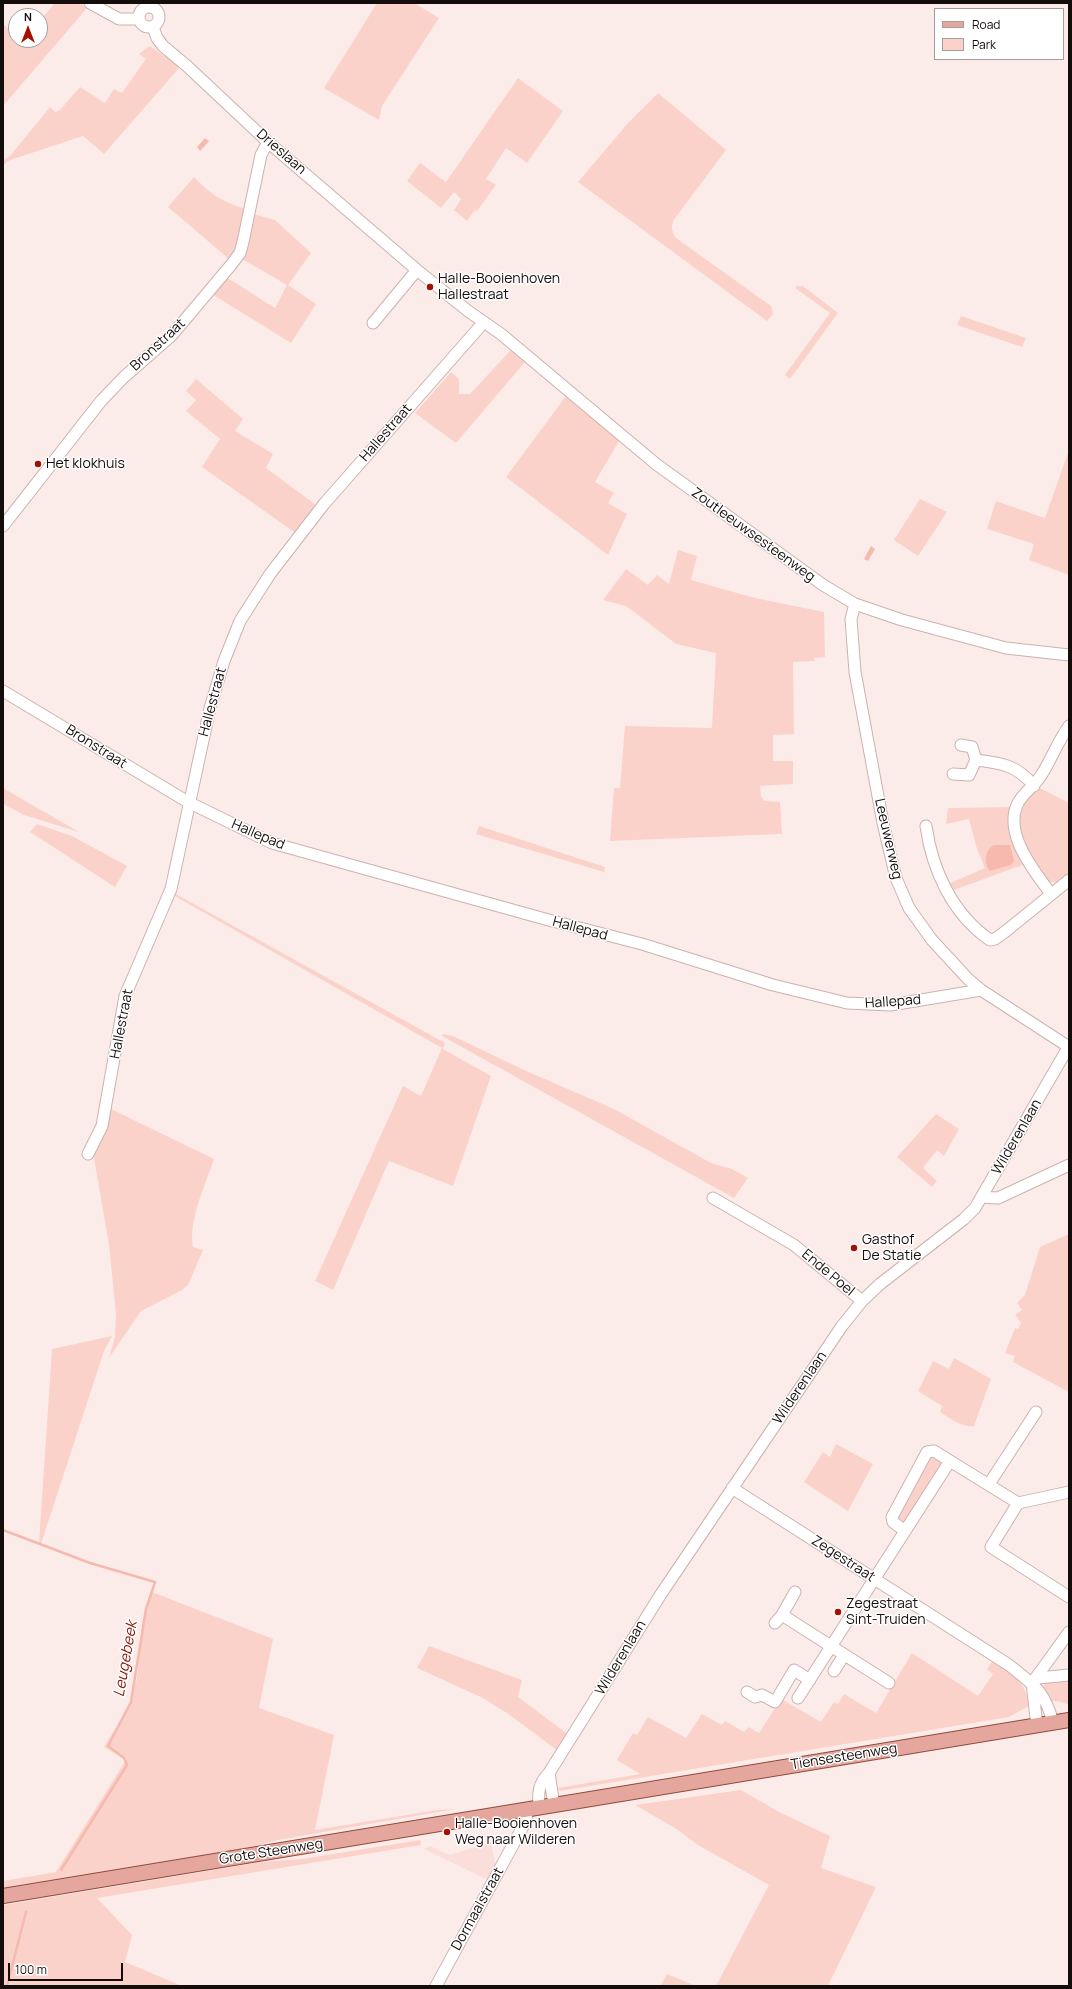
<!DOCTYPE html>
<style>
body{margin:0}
#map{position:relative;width:1072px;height:1989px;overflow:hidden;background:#fcece9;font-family:Manrope,sans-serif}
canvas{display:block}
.frame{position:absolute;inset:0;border:4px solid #150d0b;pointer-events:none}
.legend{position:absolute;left:934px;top:8px;width:130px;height:52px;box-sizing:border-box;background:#fff;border:1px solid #a19e9d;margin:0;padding:5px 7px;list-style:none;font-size:12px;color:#150d0b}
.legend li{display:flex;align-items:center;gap:8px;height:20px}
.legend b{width:20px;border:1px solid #a19e9d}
.north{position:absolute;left:8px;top:8px;width:40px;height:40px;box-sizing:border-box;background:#fff;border:1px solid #a19e9d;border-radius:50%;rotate:0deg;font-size:11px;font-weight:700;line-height:16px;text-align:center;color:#150d0b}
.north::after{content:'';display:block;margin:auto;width:14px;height:18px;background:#a41001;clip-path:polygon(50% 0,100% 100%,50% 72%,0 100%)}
.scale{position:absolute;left:8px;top:1963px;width:115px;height:18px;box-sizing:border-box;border:2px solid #150d0b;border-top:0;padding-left:5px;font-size:12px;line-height:14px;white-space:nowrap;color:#150d0b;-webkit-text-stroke:3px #fff;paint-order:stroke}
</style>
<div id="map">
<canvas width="1072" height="1989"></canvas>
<div class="frame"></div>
<ul class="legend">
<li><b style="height:5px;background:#e5a79d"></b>Road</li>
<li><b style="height:11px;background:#fbd2ca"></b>Park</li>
</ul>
<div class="north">N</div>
<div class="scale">100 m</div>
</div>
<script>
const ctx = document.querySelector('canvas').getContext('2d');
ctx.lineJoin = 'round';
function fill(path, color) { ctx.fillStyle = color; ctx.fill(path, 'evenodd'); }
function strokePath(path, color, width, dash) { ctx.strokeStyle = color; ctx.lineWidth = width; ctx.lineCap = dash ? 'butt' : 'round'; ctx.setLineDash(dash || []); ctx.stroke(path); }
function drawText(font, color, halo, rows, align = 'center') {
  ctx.font = font + ' Manrope,sans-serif'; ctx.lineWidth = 3; ctx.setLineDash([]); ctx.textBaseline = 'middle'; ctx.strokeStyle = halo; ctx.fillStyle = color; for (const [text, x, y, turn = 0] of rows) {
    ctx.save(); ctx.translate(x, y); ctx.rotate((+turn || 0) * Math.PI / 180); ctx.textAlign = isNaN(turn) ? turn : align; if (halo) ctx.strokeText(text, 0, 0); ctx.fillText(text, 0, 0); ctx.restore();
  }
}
const built = new Path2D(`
 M491 1842 496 1869 490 1881 424 1849 430 1846 450 1855Z`);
const green = new Path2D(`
 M55 3H79L87 8 3 106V24L16 35V40H40V21Z
 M377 3H414L439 18 382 106 379 120 324 88Z
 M150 46 180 67 104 154 83 136 10 160 3 165V160L10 156 50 107 55 112 60 110 80 87 105 103 114 89 122 93 146 59 139 54Z
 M518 78 563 111 527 163 506 148 486 179 496 185 477 211 475 210 467 221 454 210 461 199 454 192 441 208 407 181 420 163 446 182Z
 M658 93 726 150 673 221C671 228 672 232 676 238L771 306 773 314 767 321 578 182 629 122Z
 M194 177C213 196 221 201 246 209L239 242 229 259 168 207Z
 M253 214 275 220 311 253 288 285 316 304 291 343 212 294 226 277 275 308 287 285 242 259Z
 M797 286H803L838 313 790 379 785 375 830 313 795 288Z
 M961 316 1026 338 1022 347 957 325Z
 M511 350 525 362 456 443 415 413 451 372 459 379V394H470Z
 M196 379 243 419 235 431 273 454 266 468 316 505 315 509 297 534 202 467 220 439 186 411 196 400 186 391Z
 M566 396 619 441 595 482 614 493 608 503 627 514 608 555 506 477Z
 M1069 450V575L1029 560 1034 544 987 529 996 501 1045 518Z
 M920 499 947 512 918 556 894 540Z
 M678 550 697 556 691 580 755 598 824 612 825 657 814 658V661L793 662 794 734 773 735V761H793V784L760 786 761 796 764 801 780 802 782 834 610 841 614 788H620L625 726 712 728 716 653 676 644 626 606 603 600 626 569 648 585 657 575 669 584Z
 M1038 787 1069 803V874L1059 882H1049C1035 866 1008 825 1023 803 1027 797 1033 792 1038 787Z
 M3 788 79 832 24 815 3 804Z
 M1012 807 1025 864 951 891 948 884 985 868 977 849 969 819 946 824 948 808Z
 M37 824 72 836 127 866 115 887 30 832Z
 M479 826 605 867 604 872 476 834Z
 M174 893 445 1043 443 1049 491 1076 453 1186 389 1161 333 1290 315 1281 403 1086 421 1096 442 1048 173 895Z
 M443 1034 453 1036 524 1070 614 1109 711 1163 732 1169 748 1178 734 1198 442 1036Z
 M109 1108 214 1159C206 1183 188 1221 193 1247L203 1250 188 1285 182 1290 141 1311 109 1358 115 1337 116 1314 109 1245 93 1152Z
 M936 1114 959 1129 944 1156 937 1150 923 1168 937 1181 932 1187 897 1157Z
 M1069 1234V1392L1013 1362 1015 1356 1005 1353 1015 1328 1018 1329 1021 1323 1015 1315 1022 1310 1017 1303 1025 1295 1040 1247Z
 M112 1336 104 1351 41 1544 39 1543 52 1349Z
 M954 1358 991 1379 974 1426C962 1428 950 1418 940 1412L942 1406 918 1391 933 1361 949 1369Z
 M836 1444 873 1464 848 1511 804 1482 823 1452 830 1457Z
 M928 1455 941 1457 943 1464 909 1520 903 1523 899 1522 897 1516Z
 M152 1592 273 1639 259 1708 334 1735 315 1830 437 1810 455 1809 278 1840 260 1845 228 1851 3 1888V1881L56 1872 126 1760 104 1747 127 1710 137 1679 143 1619Z
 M429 1646 522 1680 518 1697 569 1735 558 1751 507 1713 483 1698 417 1668Z
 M912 1653 978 1696 993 1674 987 1669 993 1660C1012 1671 1027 1684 1029 1706L1009 1717 560 1791 558 1788 640 1774 617 1760 633 1733 637 1735 648 1717 686 1738 702 1714 722 1725 725 1721 744 1732 749 1727 759 1733 781 1699 821 1722 834 1702 838 1704 844 1694 876 1713Z
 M1069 1678V1705L1061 1702 1052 1701 1043 1688 1046 1681Z
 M741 1790 781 1813 830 1836 821 1868 876 1887 828 1986H716L769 1885 698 1845 675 1828 635 1805Z
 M420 1840 421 1845 97 1898 132 1935 125 1962 182 1986H3V1905L262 1862 302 1859Z
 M667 1974 696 1986H660Z`);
const water = new Path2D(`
 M205 138 209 141 200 151 197 147Z
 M871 546 875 549 868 561 864 559Z
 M994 845H1010L1014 861 1011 865 990 871C983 863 985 850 994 845Z`);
const stream = new Path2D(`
 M3 1530 90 1563 155 1582 146 1609 131 1702 108 1746 124 1758 127 1765 61 1870
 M7 1986 26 1912`);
const minor = new Path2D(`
 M90 3 119 19H138
 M139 17a10 10 0 1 1 20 0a10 10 0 1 1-20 0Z
 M153 27 157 38 163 46 187 66 268 142 417 270 468 311 501 334 656 464 823 585 855 604 902 620 1006 648 1069 655
 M373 323 417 270
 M3 526 101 401 124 377 172 335 231 265 240 253 243 242 261 155 268 142
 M855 604 851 619 855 672 883 823 896 878 909 908 932 940 968 979 981 990 1069 1047
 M3 691 188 802 272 843 545 919 642 944 773 985 847 1003 891 1005 981 990
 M976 760C1001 763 1017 765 1034 786
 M953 774 969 775 976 760 972 747 961 745
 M926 826C932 869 952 914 990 940L995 939 1006 931 1069 880
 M1051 894C1035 872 1004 835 1017 805 1022 793 1035 786 1042 774 1052 758 1058 741 1069 726
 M88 1154 102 1126 125 996 171 889 210 708 224 661 240 621 270 574 324 504 484 322
 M982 1197 998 1198 1069 1165
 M713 1198 794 1245 862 1301
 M989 1484 1036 1412
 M732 1488 1009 1665C1034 1685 1045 1691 1053 1723
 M1018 1503 991 1547 1069 1597
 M1018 1503 1069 1492
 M905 1531 893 1522 892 1517 927 1452 934 1451 950 1461
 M782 1615 889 1683
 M775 1623 782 1615 795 1592
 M834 1671 844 1655
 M1038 1678 1069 1675
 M1032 1683 1069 1632
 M1032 1683 1037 1726
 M747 1692 755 1697 762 1695 775 1702 794 1670 810 1680
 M798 1698 950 1461 1018 1503
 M549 1773 554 1805
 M539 1807C538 1793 538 1784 549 1773L661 1594 842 1326 862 1301 880 1284 964 1219 975 1208 1069 1046
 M436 1986 526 1821 527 1809`);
const major = new Path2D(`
 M3 1896 1069 1720`);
const markers = [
 [430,287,4,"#a41001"],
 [38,464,4,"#a41001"],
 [854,1248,4,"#a41001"],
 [838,1612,4,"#a41001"],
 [447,1832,4,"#a41001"]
];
const streetNames = [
 ["Drieslaan",281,152,41],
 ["Bronstraat",158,345,-43],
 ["Hallestraat",386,433,-49],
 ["Zoutleeuwsesteenweg",753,535,36],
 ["Hallestraat",213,702,-75],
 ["Bronstraat",96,747,32],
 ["Hallepad",258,835,23],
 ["Leeuwerweg",888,839,77],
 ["Hallepad",580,929,15],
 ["Hallepad",893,1002,-4],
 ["Hallestraat",122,1024,-79],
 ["Wilderenlaan",1017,1137,-60],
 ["Ende Poel",828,1273,40],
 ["Wilderenlaan",800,1388,-56],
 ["Zegestraat",843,1559,33],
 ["Wilderenlaan",621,1658,-59],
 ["Tiensesteenweg",844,1757,-9],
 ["Grote Steenweg",271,1852,-9],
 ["Dormaalstraat",478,1909,-61]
];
const poiNames = [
 ["Halle-Booienhoven",438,279],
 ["Hallestraat",438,295],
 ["Het klokhuis",46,464],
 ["Gasthof",862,1240],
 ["De Statie",862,1256],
 ["Zegestraat",846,1604],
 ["Sint-Truiden",846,1620],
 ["Halle-Booienhoven",455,1824],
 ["Weg naar Wilderen",455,1840]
];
const waterNames = [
 ["Leugebeek",126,1659,-80]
];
fill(built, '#fbded9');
fill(green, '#fbd2ca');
fill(water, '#f6b9ae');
strokePath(stream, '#f6b9ae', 2.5);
strokePath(minor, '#cbb2ae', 13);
strokePath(major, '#904b40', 16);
strokePath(minor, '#fff', 11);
strokePath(major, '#e5a79d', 14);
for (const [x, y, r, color] of markers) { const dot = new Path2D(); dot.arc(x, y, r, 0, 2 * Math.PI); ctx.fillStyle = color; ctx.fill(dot); strokePath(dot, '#fff', 1.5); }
drawText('14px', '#150d0b', '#fff', streetNames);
drawText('14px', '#150d0b', '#fff', poiNames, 'left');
drawText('italic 15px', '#8b170b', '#fff', waterNames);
</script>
